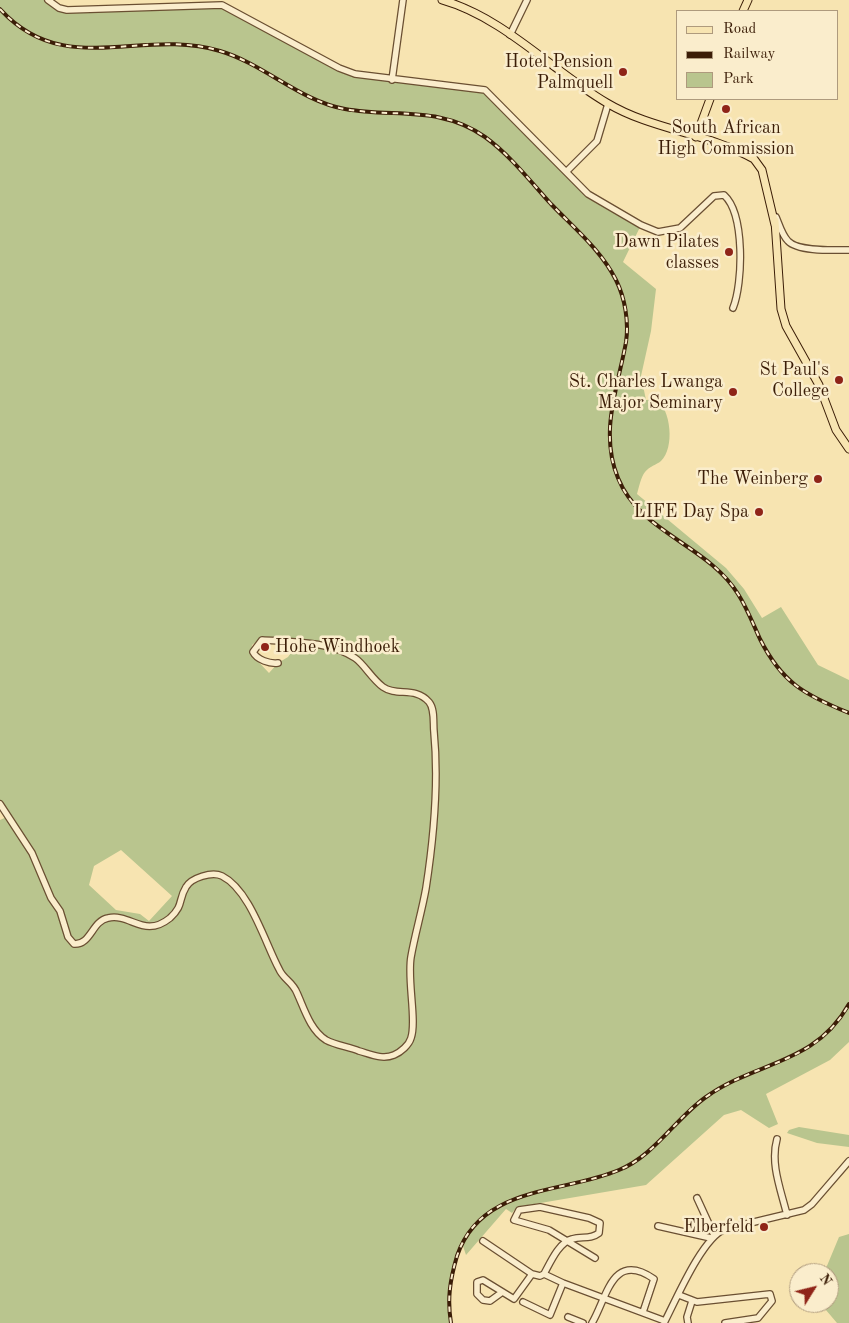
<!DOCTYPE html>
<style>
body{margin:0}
#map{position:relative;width:849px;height:1323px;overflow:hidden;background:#f7e4b1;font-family:"Old Standard TT",serif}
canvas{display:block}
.legend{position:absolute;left:676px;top:10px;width:162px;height:90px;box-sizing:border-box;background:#faedcc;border:1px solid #ae9a7d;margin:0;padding:6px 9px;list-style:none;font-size:15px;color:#3b1d07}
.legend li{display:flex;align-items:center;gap:10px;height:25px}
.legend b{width:25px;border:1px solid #ae9a7d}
.north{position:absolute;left:789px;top:1263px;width:50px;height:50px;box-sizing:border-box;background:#faedcc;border:1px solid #ae9a7d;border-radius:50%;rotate:54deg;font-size:14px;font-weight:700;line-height:20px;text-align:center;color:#3b1d07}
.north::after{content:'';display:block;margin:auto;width:18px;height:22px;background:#8f2418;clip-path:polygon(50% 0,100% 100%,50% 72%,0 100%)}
</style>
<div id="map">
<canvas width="849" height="1323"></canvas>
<ul class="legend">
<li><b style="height:6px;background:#f7e4b1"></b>Road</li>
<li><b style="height:6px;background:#3b1d07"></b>Railway</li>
<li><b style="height:14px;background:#b9c58e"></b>Park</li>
</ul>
<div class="north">N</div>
</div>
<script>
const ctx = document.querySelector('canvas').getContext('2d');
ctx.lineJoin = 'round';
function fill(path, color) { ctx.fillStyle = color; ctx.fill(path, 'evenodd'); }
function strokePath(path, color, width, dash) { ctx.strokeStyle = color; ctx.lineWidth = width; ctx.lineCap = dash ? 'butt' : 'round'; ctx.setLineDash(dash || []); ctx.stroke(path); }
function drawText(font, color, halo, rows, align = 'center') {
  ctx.font = font + ' "Old Standard TT",serif'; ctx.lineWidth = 5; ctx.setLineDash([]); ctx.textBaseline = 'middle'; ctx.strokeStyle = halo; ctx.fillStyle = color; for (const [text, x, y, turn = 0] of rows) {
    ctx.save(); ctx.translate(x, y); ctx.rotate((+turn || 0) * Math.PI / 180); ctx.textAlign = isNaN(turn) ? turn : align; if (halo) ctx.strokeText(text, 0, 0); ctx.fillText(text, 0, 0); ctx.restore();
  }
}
const green = new Path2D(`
 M0 0H48L59 8 216 5 355 74 485 90 588 194 641 225 623 262 656 289 651 331 641 376 646 400 656 399C671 409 675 448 661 461 656 465 650 466 645 472 641 477 639 487 637 494L726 568 744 589 762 618 781 607 818 665 849 680V1042L830 1060 766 1094 778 1124 769 1128 741 1110 724 1115 646 1185 517 1207 512 1213 506 1209 466 1255 462 1243 448 1289 451 1323H0V820L9 816 0 804ZM262 637 298 643 288 657 278 663 269 673 251 654 252 645ZM121 850 172 896 149 921 140 914 116 910 89 885 94 866Z
 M799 1127 849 1135V1147L817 1143 787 1133 789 1130Z
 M849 1234V1323H837L820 1303H829V1273H824L839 1237Z`);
const minor = new Path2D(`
 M48 0 59 8 67 10 222 5 339 68 355 74 485 90 588 194 641 225 658 232 680 228 714 196 724 195C745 214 743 283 733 308
 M510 35 527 0
 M392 80 403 0
 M567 171 597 141 608 104
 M776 217C779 224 782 235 788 241 798 252 835 250 849 250
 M0 804 32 853 51 898 60 911 68 937 74 944C91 945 92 921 108 918 131 913 144 939 170 918 184 905 178 900 186 887 191 878 212 871 222 876 250 890 265 943 279 969 283 979 293 982 297 993 304 1008 310 1030 326 1040 335 1045 349 1047 359 1051 370 1054 382 1060 394 1055 401 1052 409 1045 411 1038 417 1021 407 980 411 957 415 934 422 911 426 888 434 836 439 784 434 732 433 723 435 709 429 702 415 686 397 697 383 687 372 679 364 664 355 658 330 641 292 642 262 640L253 652C257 660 270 664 278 663
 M777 1139C770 1164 781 1190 787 1215
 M697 1198 714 1235
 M658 1226 711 1238
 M483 1241 532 1274 540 1276 544 1274C550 1263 559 1242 572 1239 582 1236 590 1240 599 1233L600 1223 589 1218 540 1207 519 1210 514 1220 549 1230 595 1258
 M544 1274 563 1283 665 1321
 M501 1293 490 1301 483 1300 477 1294V1282L483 1280 514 1299 532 1274
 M679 1295 697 1302 770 1294 772 1301 758 1318 725 1323
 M523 1302 550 1315 563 1283
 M568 1317 583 1323
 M592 1323C607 1298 612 1250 654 1279L643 1312
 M664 1323C676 1300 702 1238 725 1229L804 1210 812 1204 849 1161
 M688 1323 687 1317 692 1301`);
const major = new Path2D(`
 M442 0C505 18 552 71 607 103 652 130 708 133 754 159L762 170 775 225
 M743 11 748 0
 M696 137 710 99
 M775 221 781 309 786 326 819 385 836 430 849 449`);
const rail = new Path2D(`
 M0 9C65 80 141 27 220 51 264 64 300 101 345 109 394 118 440 105 485 137 510 155 531 182 551 204 574 228 601 250 616 280 625 298 629 322 626 342 618 387 599 432 618 478 640 533 708 545 738 594 747 608 753 624 760 639 782 683 805 695 849 713
 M451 1323C447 1299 450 1280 457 1256 481 1185 562 1194 619 1170 654 1156 676 1118 706 1097 756 1061 815 1065 849 1004`);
const markers = [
 [623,72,5,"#8f2418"],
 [726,109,5,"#8f2418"],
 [729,252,5,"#8f2418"],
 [839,380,5,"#8f2418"],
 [733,392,5,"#8f2418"],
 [818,479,5,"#8f2418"],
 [759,512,5,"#8f2418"],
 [265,647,5,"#8f2418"],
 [764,1227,5,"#8f2418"]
];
const poiNames = [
 ["Hotel Pension",613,62],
 ["Palmquell",613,83],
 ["South African",726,128,"center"],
 ["High Commission",726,149,"center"],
 ["Dawn Pilates",719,242],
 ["classes",719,263],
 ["St Paul's",829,370],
 ["College",829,391],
 ["St. Charles Lwanga",723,382],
 ["Major Seminary",723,403],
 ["The Weinberg",808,479],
 ["LIFE Day Spa",749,512],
 ["Hohe Windhoek",275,647,"left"],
 ["Elberfeld",754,1227]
];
fill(green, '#b9c58e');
strokePath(minor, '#6a4f32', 8);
strokePath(major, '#3b1d07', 9);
strokePath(minor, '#faedcc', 5.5);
strokePath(major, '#f7e4b1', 7);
strokePath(rail, '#3b1d07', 4);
strokePath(rail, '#faedcc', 2, [5.5]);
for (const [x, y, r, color] of markers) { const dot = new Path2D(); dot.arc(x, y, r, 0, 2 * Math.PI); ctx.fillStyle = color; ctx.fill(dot); strokePath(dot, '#faedcc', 2); }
drawText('18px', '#3b1d07', '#faedcc', poiNames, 'right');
</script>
